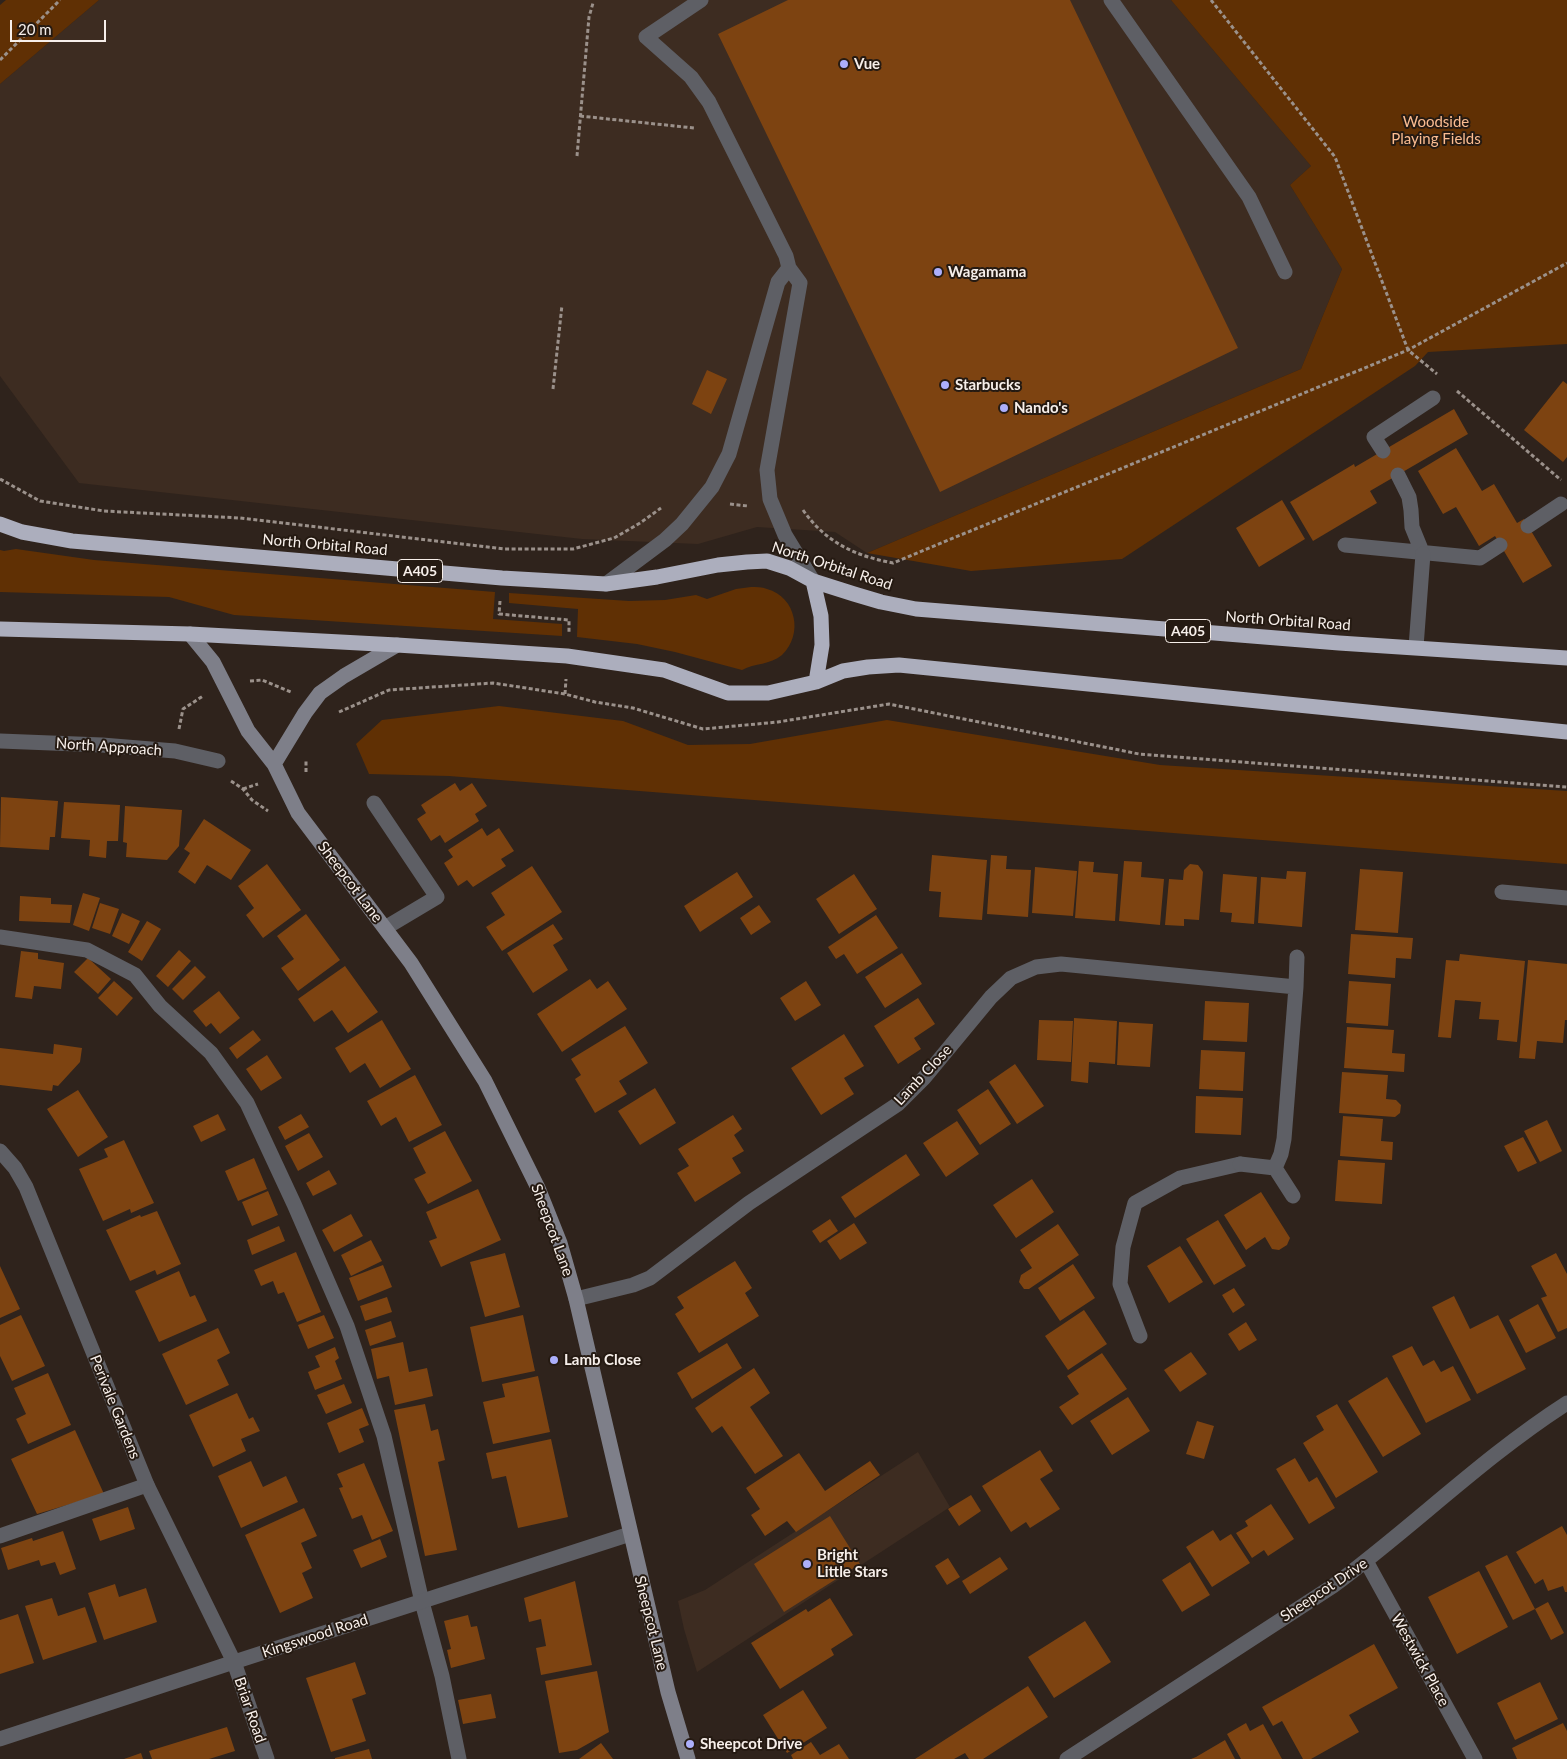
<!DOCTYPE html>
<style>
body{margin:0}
#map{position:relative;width:1567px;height:1759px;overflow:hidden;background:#2f231c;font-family:Lato,sans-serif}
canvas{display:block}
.scale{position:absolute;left:10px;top:20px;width:96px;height:22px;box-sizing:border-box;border:2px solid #f7efea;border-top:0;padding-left:6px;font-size:15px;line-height:18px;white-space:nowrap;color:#f7efea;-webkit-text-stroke:4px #251a12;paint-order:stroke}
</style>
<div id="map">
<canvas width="1567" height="1759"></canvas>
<div class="scale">20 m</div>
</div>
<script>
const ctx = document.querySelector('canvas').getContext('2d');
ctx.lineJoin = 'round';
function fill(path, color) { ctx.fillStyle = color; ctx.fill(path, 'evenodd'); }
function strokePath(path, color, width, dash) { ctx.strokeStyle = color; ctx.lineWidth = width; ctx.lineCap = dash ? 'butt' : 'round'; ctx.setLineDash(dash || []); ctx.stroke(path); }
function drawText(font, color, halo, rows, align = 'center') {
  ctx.font = font + ' Lato,sans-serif'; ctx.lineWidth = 4; ctx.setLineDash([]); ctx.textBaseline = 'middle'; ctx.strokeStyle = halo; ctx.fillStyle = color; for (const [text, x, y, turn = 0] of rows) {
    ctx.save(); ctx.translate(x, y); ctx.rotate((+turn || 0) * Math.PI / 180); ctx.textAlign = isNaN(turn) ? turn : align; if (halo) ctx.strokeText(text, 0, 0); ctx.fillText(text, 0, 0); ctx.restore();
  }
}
const built = new Path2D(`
 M99 0H1171L1311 166 1290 185 1342 269 1301 369 867 553 835 532 757 527 698 544 582 539 79 483 0 376V84Z
 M918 1452 950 1507 697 1672 684 1629 678 1601 705 1590Z`);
const green = new Path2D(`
 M6 0H99L0 84V5Z
 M1171 0H1567V344L1428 352 1415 366 1122 559 971 571 867 553 1301 369 1342 269 1290 185 1311 166Z
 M16 549 94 560 495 592 493 619 562 624V636L234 615 169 597 0 592V550L4 551Z
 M751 587C756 587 762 587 767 589 796 597 804 634 782 655 770 665 755 663 742 670L675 652 637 644 577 637 578 609 509 603V593L629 601 665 600 696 595 707 599 736 589Z
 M499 706 623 721 688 745 750 744 887 720 1160 765 1567 791V864L449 776 369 774 356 744 382 720Z`);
const building = new Path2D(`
 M788 0H1070L1238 348 940 492 718 34Z
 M707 370 727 379 711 414 692 404Z
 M1563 381 1567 384V457L1563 462 1524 430Z
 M1454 409 1468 434 1370 491 1377 503 1313 541 1290 502 1354 464 1355 467Z
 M1456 448 1482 491 1494 484 1517 523 1524 519 1552 566 1523 583 1495 536 1479 546 1456 507 1443 514 1418 471Z
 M1282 500 1305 539 1259 567 1236 528Z
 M455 783 460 791 472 783 487 806 475 814 479 821 445 843 440 835 431 841 417 819 426 813 421 805Z
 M1 797 58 801 55 837H50L49 850 0 847Z
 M64 802 120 805 118 841H107L106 858 89 856 90 840 61 838Z
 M125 806 182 810 179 846 167 860 126 857 127 843 123 842Z
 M204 819 251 850 231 880 207 865 195 884 178 872 190 853 184 849Z
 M482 828 487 836 499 828 514 851 501 859 506 866 473 887 467 880 458 886 444 863 453 857 448 850Z
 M932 855 987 860 982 920 939 917 941 892 929 891Z
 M991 855 1007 856 1006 869 1031 870 1028 917 987 914Z
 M1079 861 1094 862 1093 872 1118 874 1115 921 1075 918Z
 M1124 861 1142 862 1141 877 1164 879 1160 925 1119 921Z
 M267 864 301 910 263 938 246 915 254 908 238 886Z
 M1190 864 1198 865 1203 872 1199 920 1184 919V926L1165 925 1169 879 1183 880 1184 870Z
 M532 866 562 912 502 951 486 927 505 915 491 893Z
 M1035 867 1077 871 1073 916 1032 913Z
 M1360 869 1403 872 1398 933 1355 930Z
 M1287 871 1306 872 1302 927 1258 923 1261 877 1286 879Z
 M737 872 753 897 700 932 684 906Z
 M854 874 877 909 839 934 816 899Z
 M1223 874 1257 877 1254 924 1231 922 1232 913 1220 912Z
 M83 893 100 898 89 931 73 925Z
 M20 896 51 898V904L72 905 70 923 19 921Z
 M100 903 119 909 110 934 92 928Z
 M759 905 771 922 751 935 740 918Z
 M122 913 140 921 129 944 112 936Z
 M306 914 340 960 298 991 281 968 294 959 277 936Z
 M876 915 898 948 857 974 844 954 836 959 828 947Z
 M147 921 161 929 142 961 128 952Z
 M553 924 563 939 553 945 568 970 533 993 507 953Z
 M1351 934 1413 938 1411 959 1396 958 1395 978 1348 974Z
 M179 950 191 961 168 987 156 976Z
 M21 951 38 953V959L64 963 61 989 34 986 32 999 15 997Z
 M902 953 922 984 885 1008 865 977Z
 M1460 954 1525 961 1517 1042 1497 1040 1499 1020 1479 1019 1481 1002 1455 1000 1451 1038 1438 1037 1446 960 1459 961Z
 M88 958 111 979 98 994 74 972Z
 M1528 960 1567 964V1020H1565L1563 1043 1537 1041 1535 1059 1519 1058Z
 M195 966 206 977 183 1000 172 989Z
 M345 966 378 1012 348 1033 332 1010 314 1022 298 999Z
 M590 979 597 989 608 981 627 1009 562 1052 537 1014Z
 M114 981 133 998 117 1016 98 998Z
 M806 981 821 1005 795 1021 780 998Z
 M1349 981 1391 984 1388 1026 1346 1023Z
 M219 991 240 1018 220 1034 211 1023 206 1027 193 1011Z
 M918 998 935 1024 914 1038 921 1049 898 1064 874 1026Z
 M1205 1001 1249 1003 1247 1042 1203 1040Z
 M1074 1018 1117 1021 1115 1064 1089 1062 1088 1083 1071 1081Z
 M382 1020 411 1069 380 1088 365 1063 350 1073 335 1048Z
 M1039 1020 1073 1021 1071 1062 1037 1060Z
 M1119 1022 1153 1024 1150 1067 1117 1065Z
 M625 1026 648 1063 619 1081 627 1094 595 1113 575 1079 581 1075 571 1059Z
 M1347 1027 1394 1030 1392 1053 1405 1054 1404 1072 1344 1068Z
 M253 1030 261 1040 237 1059 229 1048Z
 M844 1034 864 1066 844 1078 854 1094 821 1115 791 1068Z
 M54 1044 82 1048 80 1062 58 1086 53 1085 52 1091 0 1085V1048L53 1054Z
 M1201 1050 1245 1052 1243 1091 1199 1089Z
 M267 1055 282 1078 261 1091 246 1069Z
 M1015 1064 1044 1106 1017 1124 989 1082Z
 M1342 1072 1388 1075 1386 1099 1396 1100 1401 1105 1400 1113 1395 1117 1339 1113Z
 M415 1075 442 1125 409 1142 396 1117 381 1126 367 1101Z
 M655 1088 676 1123 640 1145 618 1111Z
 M988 1089 1011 1124 980 1145 957 1110Z
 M78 1090 108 1137 78 1157 47 1109Z
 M1196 1096 1243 1098 1241 1135 1195 1133Z
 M218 1114 226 1130 201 1142 193 1126Z
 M301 1114 309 1127 285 1140 278 1127Z
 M733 1115 742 1129 734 1135 744 1151 732 1158 741 1173 695 1202 677 1173 689 1166 678 1149Z
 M1343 1116 1383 1119 1381 1141 1393 1142 1392 1160 1340 1156Z
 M1547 1120 1562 1151 1540 1162 1524 1131Z
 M957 1121 979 1154 946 1177 923 1143Z
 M445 1131 472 1181 428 1204 414 1179 426 1173 413 1148Z
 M309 1133 323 1157 298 1171 285 1146Z
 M1523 1137 1537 1163 1518 1172 1504 1146Z
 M124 1140 154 1203 131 1213 130 1209 103 1221 79 1169 108 1157 104 1149Z
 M906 1154 920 1175 855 1218 841 1197Z
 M254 1158 267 1189 238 1201 225 1171Z
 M1338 1160 1385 1163 1382 1204 1335 1201Z
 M329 1170 337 1184 313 1196 306 1183Z
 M1032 1179 1054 1212 1016 1238 993 1205Z
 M478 1189 501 1240 441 1267 429 1241 437 1238 426 1212Z
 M268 1191 278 1215 252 1226 242 1202Z
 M1261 1192 1290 1238 1287 1245 1279 1250 1272 1249 1265 1237 1246 1250 1224 1215Z
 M157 1211 181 1264 157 1275 155 1270 130 1281 106 1230 140 1215 141 1217Z
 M351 1214 363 1236 334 1252 322 1230Z
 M830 1219 838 1231 820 1243 812 1231Z
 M1218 1220 1246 1266 1214 1285 1186 1239Z
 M854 1223 867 1243 840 1260 827 1241Z
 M1058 1224 1079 1255 1029 1289H1024L1019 1282 1021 1275 1032 1268 1020 1250Z
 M279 1226 285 1241 252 1255 247 1240Z
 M371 1240 382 1261 351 1276 341 1255Z
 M1180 1246 1203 1282 1169 1303 1147 1266Z
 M296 1252 321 1312 297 1322 284 1292 278 1294 273 1281 261 1286 254 1270Z
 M505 1253 520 1307 485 1317 470 1262Z
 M1556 1253 1567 1274V1328L1558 1332 1541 1298 1547 1296 1531 1266Z
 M735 1261 752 1288 745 1293 759 1316 699 1353 675 1314 684 1308 677 1297Z
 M1073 1264 1095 1298 1060 1321 1038 1288Z
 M383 1265 392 1287 358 1301 349 1278Z
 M0 1266 20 1309 0 1318Z
 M179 1271 190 1297 195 1295 207 1321 159 1342 135 1291Z
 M1234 1288 1245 1305 1233 1313 1222 1295Z
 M1454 1296 1470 1329 1498 1315 1526 1369 1477 1394 1432 1307Z
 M387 1297 392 1312 365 1321 360 1306Z
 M1538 1304 1556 1338 1526 1353 1509 1320Z
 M1084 1310 1107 1344 1068 1370 1045 1336Z
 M21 1315 45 1366 12 1381 0 1356V1325Z
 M324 1315 334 1338 308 1349 298 1325Z
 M523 1315 535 1371 482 1382 470 1327Z
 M391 1321 396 1337 370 1346 365 1330Z
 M1246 1322 1257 1340 1239 1351 1228 1334Z
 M218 1328 230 1353 217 1360 229 1385 186 1405 162 1354Z
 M403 1342 409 1372 427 1368 433 1396 395 1405 389 1376 377 1379 371 1349Z
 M727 1343 742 1368 692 1399 677 1373Z
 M1412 1346 1423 1366 1434 1360 1441 1372 1453 1366 1471 1400 1426 1423 1392 1356Z
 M335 1347 339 1358 335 1361 342 1379 315 1390 308 1372 320 1367 315 1356Z
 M1191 1352 1207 1374 1180 1392 1164 1370Z
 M1102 1353 1127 1389 1072 1425 1059 1407 1079 1394 1067 1376Z
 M754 1368 770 1393 750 1407 783 1456 755 1474 722 1426 712 1433 695 1408Z
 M48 1373 71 1425 28 1444 16 1419 26 1414 14 1388Z
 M538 1376 550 1432 493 1444 483 1402 505 1397 502 1384Z
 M1387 1377 1421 1434 1383 1457 1348 1401Z
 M344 1384 352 1403 326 1414 317 1395Z
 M237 1393 249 1419 253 1417 260 1431 241 1439 246 1451 213 1467 189 1415Z
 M1128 1397 1150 1431 1112 1455 1090 1421Z
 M425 1404 431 1431 438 1429 445 1460 438 1462 457 1550 425 1556 394 1410Z
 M1337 1404 1378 1472 1336 1498 1303 1443 1324 1430 1316 1416Z
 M362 1408 369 1425 359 1429 364 1442 339 1453 327 1423Z
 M1197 1421 1214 1426 1204 1459 1186 1454Z
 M75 1430 104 1494 37 1514 11 1459Z
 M551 1439 568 1517 518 1528 506 1476 492 1479 486 1453Z
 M1040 1450 1053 1471 1040 1479 1060 1509 1030 1528 1026 1522 1011 1532 982 1486Z
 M799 1453 825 1491 870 1461 880 1475 796 1532 787 1521 765 1536 751 1515 760 1509 746 1488Z
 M1295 1458 1309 1482 1317 1477 1335 1508 1309 1524 1276 1469Z
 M251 1461 263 1487 286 1476 298 1502 241 1528 218 1476Z
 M364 1463 393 1531 372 1540 362 1515 352 1519 339 1488 343 1487 337 1474Z
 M971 1495 981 1511 959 1526 948 1509Z
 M1271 1504 1294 1539 1268 1556 1264 1550 1252 1558 1236 1533 1248 1526 1245 1521Z
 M128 1507 135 1529 100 1541 92 1519Z
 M304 1508 317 1536 301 1543 312 1568 302 1573 313 1598 280 1613 245 1535Z
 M830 1516 860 1564 784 1612 754 1564Z
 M1562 1526 1567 1535V1592H1565L1563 1586 1548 1591 1543 1579 1535 1584 1516 1552Z
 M1213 1530 1220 1541 1231 1534 1250 1563 1212 1587 1186 1547Z
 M63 1531 76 1569 60 1575 55 1562 41 1566 39 1560 8 1570 1 1548 32 1538 33 1541Z
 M380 1539 387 1557 361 1568 353 1550Z
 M1507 1555 1535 1609 1513 1620 1485 1566Z
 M1000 1557 1008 1569 970 1594 962 1581Z
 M948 1558 960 1577 947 1585 935 1566Z
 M1190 1562 1210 1595 1182 1612 1162 1580Z
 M1479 1571 1508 1627 1457 1654 1428 1597Z
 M575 1581 592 1665 541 1675 536 1648 546 1646 541 1619 529 1622 524 1598Z
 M115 1584 119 1597 146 1588 157 1622 104 1640 88 1593Z
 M52 1598 58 1616 85 1607 97 1642 43 1660 25 1606Z
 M830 1598 853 1635 831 1649 834 1655 780 1689 751 1643 806 1609 808 1612Z
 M1548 1602 1564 1633 1551 1640 1535 1609Z
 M18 1614 34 1663 0 1674V1620Z
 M468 1615 471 1627 477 1626 485 1659 451 1668 447 1650 451 1649 444 1621Z
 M1085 1621 1111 1662 1054 1698 1028 1657Z
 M1374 1644 1398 1688 1349 1715 1359 1732 1311 1759H1303L1282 1721 1273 1726 1262 1707Z
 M355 1662 366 1694 352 1699 366 1741 331 1752 306 1678Z
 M597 1671 609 1732 577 1750 559 1753 545 1681Z
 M1540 1682 1558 1719 1515 1740 1497 1703Z
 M1028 1686 1048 1717 983 1759H969L965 1753 954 1759H915Z
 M803 1690 827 1728 787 1753 763 1715Z
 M491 1694 496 1718 463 1724 458 1700Z
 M1246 1723 1250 1731 1263 1724 1282 1759H1241L1227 1734Z
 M1563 1723 1567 1731V1759H1517L1512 1748Z
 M227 1727 235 1751 209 1759H152L149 1751Z
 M1225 1740 1235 1759H1191L1196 1757Z
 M811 1742 820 1755 839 1744 849 1759H793L791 1755Z
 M601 1743 613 1759H579Z
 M369 1749 372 1759H335V1758Z
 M141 1753 143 1759H124Z`);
const path = new Path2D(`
 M1211 0 1335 157 1408 350 1437 374
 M0 60 60 0
 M580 116 694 128
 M577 156 589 17 593 3
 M553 389 562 305
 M1457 391 1561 480
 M0 479 40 501 104 511 240 518 505 549H573L614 538 640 523 661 508
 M730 504 748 506
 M803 510C826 543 856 556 893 563L1408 350 1567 263
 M500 601 499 614 569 620V633
 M250 681 262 680 291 692
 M565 694 566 679
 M339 712 389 690 493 683 565 694 595 702 633 708 703 729 778 722 889 704 1139 754 1567 787
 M179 729 183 709 203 696
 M306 772V759
 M231 781 243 789 252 800 268 811
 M243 789 258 784`);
const lane = new Path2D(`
 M701 0 646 37 691 77 709 102 786 256 789 268 800 283 767 470 770 499 785 535 813 581
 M1111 0 1249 197 1285 272
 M1383 451 1374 437 1433 398
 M1398 475 1409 497 1411 510 1412 527 1423 554
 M1528 526 1561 504
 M1345 545 1480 558 1500 545
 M606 584 665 540 682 524 712 487 729 454 778 282 789 268
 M374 803 437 897 385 928
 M0 937 87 950 135 975 160 1006 211 1053 247 1103 294 1204 347 1326 384 1436 422 1602 442 1676 459 1759
 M1140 1336 1120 1284 1123 1247 1135 1203 1180 1178 1240 1164
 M0 1536 147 1485`);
const street = new Path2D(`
 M1416 647 1423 554
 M0 741 102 745 175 751 218 761
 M1502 892 1567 898
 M1296 987 1297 957
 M0 1151 15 1168 26 1187 147 1485 234 1662 267 1759
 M1275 1168 1293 1196
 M576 1299 633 1285 650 1278 749 1203 898 1104 924 1078 991 997 1011 978 1036 967 1061 964 1296 987 1284 1139 1281 1154 1275 1168 1240 1164
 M1366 1561 1475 1759
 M0 1739 234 1662 630 1534
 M1067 1759 1333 1586C1413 1527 1483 1457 1567 1403`);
const secondary = new Path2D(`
 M190 634 213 662 248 731 274 764 298 813 411 963 485 1081 538 1188 560 1243 576 1299 668 1692 688 1759
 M274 764 305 713 320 693 344 676 397 645`);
const highway = new Path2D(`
 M0 524 22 532 72 541 502 578 606 584 657 577 718 565 747 562 767 561 789 568 813 581 854 594 881 602 916 609 1339 643 1567 658
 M813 581 821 616 822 645 816 682
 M0 629 190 634 397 645 567 656 664 670 728 693H768L816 682 843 671 868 667 899 665 1567 732`);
const markers = [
 [844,64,5,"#acaffb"],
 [938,272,5,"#acaffb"],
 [945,385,5,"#acaffb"],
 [1004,408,5,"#acaffb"],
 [554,1360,5,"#acaffb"],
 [807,1564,5,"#acaffb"],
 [690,1744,5,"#acaffb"]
];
const shields = [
 [420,571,45],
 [1188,631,45]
];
const shieldNames = [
 ["A405",420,571],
 ["A405",1188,631]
];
const poiNames = [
 ["Vue",854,64],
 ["Wagamama",948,272],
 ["Starbucks",955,385],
 ["Nando's",1014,408],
 ["Lamb Close",564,1360],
 ["Bright",817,1555],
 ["Little Stars",817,1572],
 ["Sheepcot Drive",700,1744]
];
const parkNames = [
 ["Woodside",1436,122],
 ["Playing Fields",1436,139]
];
const streetNames = [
 ["North Orbital Road",325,545,5],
 ["North Orbital Road",832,566,18],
 ["North Orbital Road",1288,621,4],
 ["North Approach",109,747,4],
 ["Sheepcot Lane",350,882,53],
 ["Lamb Close",923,1075,-47],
 ["Sheepcot Lane",552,1230,70],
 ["Perivale Gardens",115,1407,68],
 ["Sheepcot Drive",1324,1590,-34],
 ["Sheepcot Lane",651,1623,76],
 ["Kingswood Road",315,1636,-18],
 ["Westwick Place",1420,1660,61],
 ["Briar Road",250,1710,71]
];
fill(built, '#3d2c21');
fill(green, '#603004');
fill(building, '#7d4311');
strokePath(path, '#9b918b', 3, [4, 2.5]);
strokePath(lane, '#5e5f65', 15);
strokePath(street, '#5e5f65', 15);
strokePath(secondary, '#7e7f89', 15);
strokePath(highway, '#acaebd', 15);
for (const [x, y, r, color] of markers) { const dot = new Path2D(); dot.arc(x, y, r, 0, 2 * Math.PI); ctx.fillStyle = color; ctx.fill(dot); strokePath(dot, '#251a12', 2); }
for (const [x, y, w] of shields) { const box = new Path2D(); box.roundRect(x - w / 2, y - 11.5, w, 23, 4); ctx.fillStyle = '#251a12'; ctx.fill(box); strokePath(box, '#f7efea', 1); }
drawText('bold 14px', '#f7efea', null, shieldNames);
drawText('bold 15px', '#f7efea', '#251a12', poiNames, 'left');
drawText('15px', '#fbbc91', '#251a12', parkNames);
drawText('15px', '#f7efea', '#251a12', streetNames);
</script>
